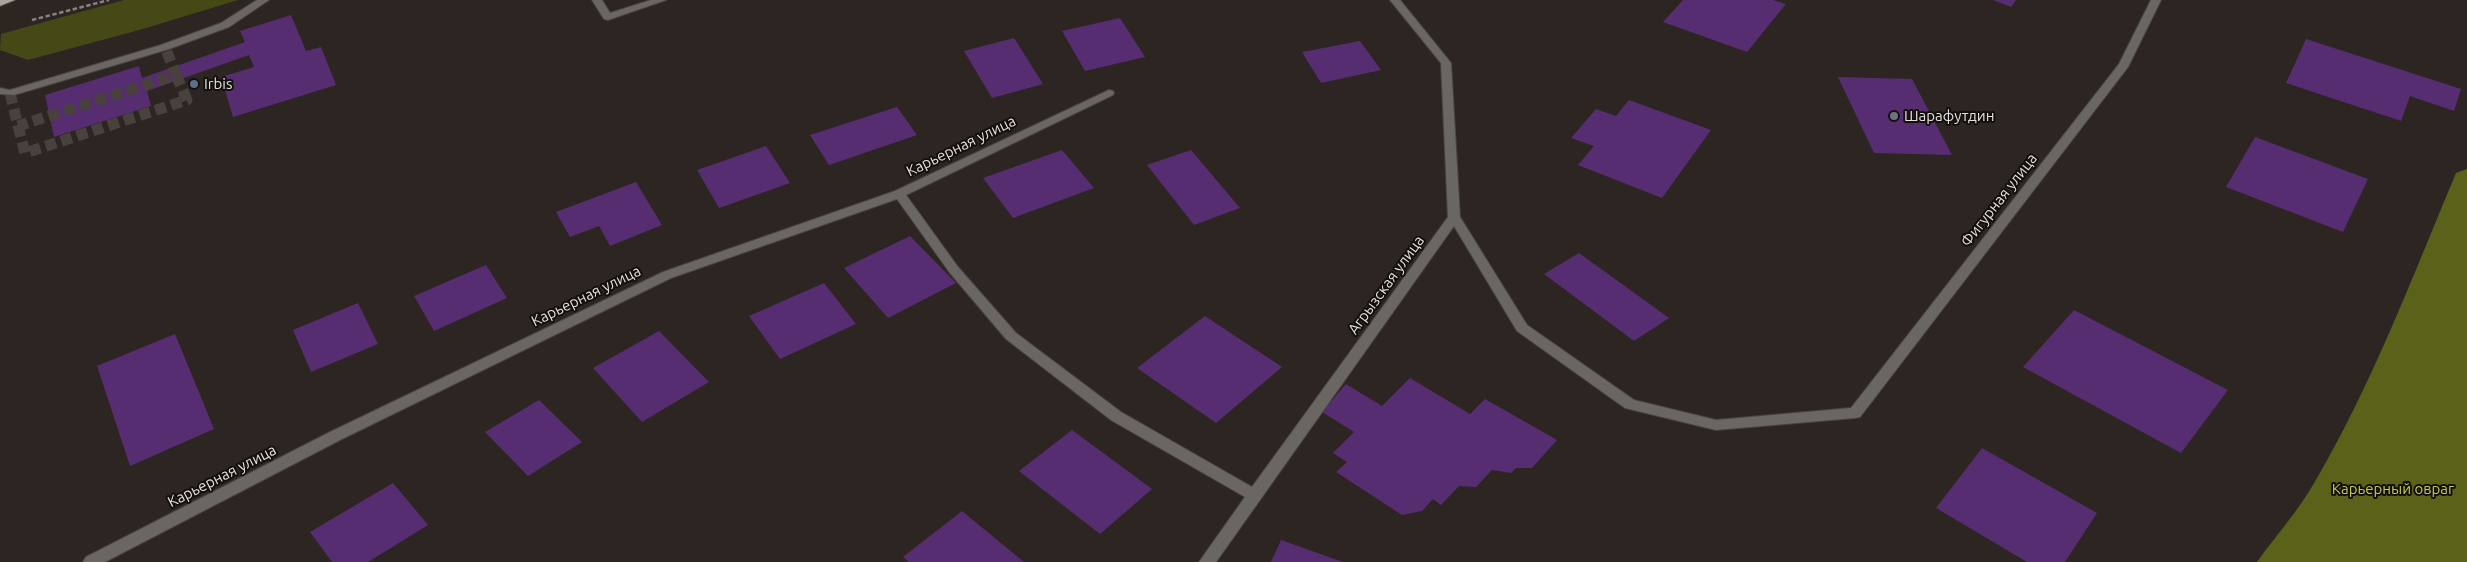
<!DOCTYPE html>
<meta charset="utf-8">
<style>
body{margin:0}
canvas{display:block;background:#2c2521}
</style>
<canvas width="2467" height="562"></canvas>
<script>
const ctx = document.querySelector('canvas').getContext('2d');
ctx.lineJoin = 'round';
function fill(path, color) { ctx.fillStyle = color; ctx.fill(path, 'evenodd'); }
function strokePath(path, color, width, dash) { ctx.strokeStyle = color; ctx.lineWidth = width; ctx.lineCap = dash ? 'butt' : 'round'; ctx.setLineDash(dash || []); ctx.stroke(path); }
function drawText(font, color, halo, rows, align = 'center') {
  ctx.font = font + ' Ubuntu,sans-serif'; ctx.lineWidth = 4; ctx.setLineDash([]); ctx.textBaseline = 'middle'; ctx.strokeStyle = halo; ctx.fillStyle = color; for (const [text, x, y, turn = 0] of rows) {
    ctx.save(); ctx.translate(x, y); ctx.rotate((+turn || 0) * Math.PI / 180); ctx.textAlign = isNaN(turn) ? turn : align; if (halo) ctx.strokeText(text, 0, 0); ctx.fillText(text, 0, 0); ctx.restore();
  }
}
const green = new Path2D(`
 M124 0H238L143 29 28 60 0 50 1 34Z`);
const forest = new Path2D(`
 M2467 169V562H2257C2275 537 2297 512 2313 485 2371 387 2412 278 2456 173Z`);
const building = new Path2D(`
 M1683 0H1773L1786 4 1747 52 1663 22Z
 M1993 0H2016L2011 7Z
 M291 15 306 51 321 47 336 85 233 117 221 77 254 67 249 55 147 91 151 106 54 137 45 95 139 66 142 78 245 42 240 31Z
 M1120 18 1145 57 1085 71 1062 31Z
 M1014 38 1043 84 992 98 964 51Z
 M2306 39 2461 89 2454 111 2410 96 2401 121 2286 83Z
 M1360 41 1381 70 1321 83 1302 52Z
 M1838 77 1912 79 1952 155 1874 153Z
 M1629 100 1711 130 1662 198 1578 165 1594 146 1571 138 1596 109 1616 116Z
 M897 107 917 135 829 165 810 135Z
 M2255 137 2368 179 2343 232 2226 187Z
 M766 146 790 183 719 208 697 170Z
 M1062 150 1094 188 1013 218 983 178Z
 M1191 150 1240 208 1194 225 1147 165Z
 M636 182 662 225 610 246 599 226 570 237 556 212Z
 M910 236 956 283 888 318 844 268Z
 M1579 253 1669 318 1634 341 1544 274Z
 M486 265 507 298 434 331 414 296Z
 M824 283 856 324 780 359 749 316Z
 M358 303 378 344 311 372 293 330Z
 M2074 310 2228 390 2181 453 2023 367Z
 M1205 316 1282 367 1216 423 1137 368Z
 M659 331 709 382 642 422 593 368Z
 M175 334 214 429 130 466 97 366Z
 M1410 378 1470 414 1485 399 1557 440 1532 468H1516L1511 473 1492 470 1476 487 1459 486 1441 505 1433 499 1422 511 1402 515 1336 472 1347 462 1333 453 1354 432 1322 412 1346 384 1382 406Z
 M539 400 582 442 528 476 485 432Z
 M1072 430 1152 489 1100 534 1019 471Z
 M1982 448 2097 513 2065 562H2027L1936 508Z
 M393 483 428 525 368 562H332L310 532Z
 M962 511 1024 562H909L903 557Z
 M1281 540 1343 562H1271Z`);
const minorTunnel = new Path2D(`
 M10 93 18 126 176 75 165 47
 M18 126 25 153 187 100 176 75`);
const path = new Path2D(`
 M32 20 109 0`);
const minor = new Path2D(`
 M257 0H269L229 27 169 49 14 95 0 94V88L10 90 161 45 221 23Z
 M592 0H602L610 13 651 0H666L608 20 604 19Z
 M1390 0H1400L1451 63 1460 217 1527 325 1634 400 1716 420 1851 408 2119 64 2151 0H2161L2128 67 1860 417 1855 418 1716 430 1625 408 1517 331 1454 226 1216 562H1199L1245 497 1111 420 1006 339 950 273 897 199 671 278 340 440 105 562H83L86 557 330 432 663 272 895 191 1109 90 1113 91 1114 93 1113 95 906 195 958 267 1016 333 1121 412 1252 487 1448 217 1441 63Z`);
const major = new Path2D(`
 M0 0H15L0 6Z`);
const markers = [
 [194,84,5,"#5c6f8a"],
 [1894,116,5,"#6b7280"]
];
const poiNames = [
 ["Irbis",204,84],
 ["Шарафутдин",1904,116]
];
const streetNames = [
 ["Карьерная улица",961,146,-26],
 ["Фигурная улица",1999,200,-52],
 ["Агрызская улица",1386,285,-54],
 ["Карьерная улица",586,296,-26],
 ["Карьерная улица",222,476,-27]
];
const parkNames = [
 ["Карьерный овраг",2393,489]
];
fill(green, '#444915');
fill(forest, '#5a6119');
fill(building, '#562d71');
strokePath(minorTunnel, '#48413d', 11, [11, 5.5]);
strokePath(minor, '#4a433f', 2);
strokePath(major, '#4a433f', 2);
strokePath(path, '#88827e', 2.5, [4.5, 2.5]);
fill(minor, '#696663');
fill(major, '#aaa49e');
for (const [x, y, r, color] of markers) { const dot = new Path2D(); dot.arc(x, y, r, 0, 2 * Math.PI); ctx.fillStyle = color; ctx.fill(dot); strokePath(dot, '#120f0d', 2); }
drawText('15px', '#e5e0dd', '#120f0d', poiNames, 'left');
drawText('15px', '#e5e0dd', '#120f0d', streetNames);
drawText('15px', '#c0cd52', '#120f0d', parkNames);
</script>
